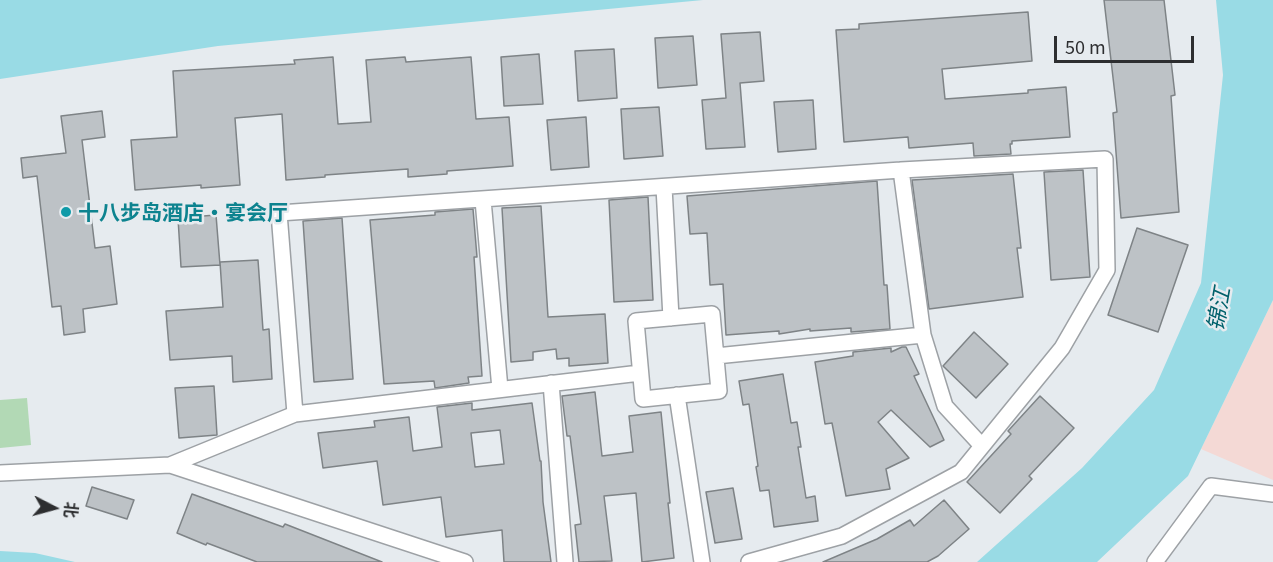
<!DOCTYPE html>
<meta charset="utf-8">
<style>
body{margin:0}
#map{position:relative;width:1273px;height:562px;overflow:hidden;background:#e6ebef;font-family:Georgia,"Noto Sans SC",serif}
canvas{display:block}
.north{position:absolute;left:24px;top:478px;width:60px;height:60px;-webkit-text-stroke:4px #e6ebef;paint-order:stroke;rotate:96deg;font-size:16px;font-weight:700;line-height:24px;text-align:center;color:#2d2e30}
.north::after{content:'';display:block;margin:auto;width:21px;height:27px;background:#2d2e30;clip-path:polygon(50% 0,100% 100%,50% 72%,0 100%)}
.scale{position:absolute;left:1054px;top:36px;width:140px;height:27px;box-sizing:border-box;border:3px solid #2d2e30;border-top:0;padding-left:8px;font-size:18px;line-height:21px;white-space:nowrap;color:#2d2e30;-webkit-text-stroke:4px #e6ebef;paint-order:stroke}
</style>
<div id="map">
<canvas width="1273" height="562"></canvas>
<div class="north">北</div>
<div class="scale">50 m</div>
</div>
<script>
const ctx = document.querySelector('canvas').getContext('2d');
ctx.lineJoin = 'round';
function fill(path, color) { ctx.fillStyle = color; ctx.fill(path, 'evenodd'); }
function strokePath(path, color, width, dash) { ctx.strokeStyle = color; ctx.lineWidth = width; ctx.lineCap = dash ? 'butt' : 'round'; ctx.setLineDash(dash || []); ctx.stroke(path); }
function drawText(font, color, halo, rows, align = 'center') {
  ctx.font = font + ' Georgia,"Noto Sans SC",serif'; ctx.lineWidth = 5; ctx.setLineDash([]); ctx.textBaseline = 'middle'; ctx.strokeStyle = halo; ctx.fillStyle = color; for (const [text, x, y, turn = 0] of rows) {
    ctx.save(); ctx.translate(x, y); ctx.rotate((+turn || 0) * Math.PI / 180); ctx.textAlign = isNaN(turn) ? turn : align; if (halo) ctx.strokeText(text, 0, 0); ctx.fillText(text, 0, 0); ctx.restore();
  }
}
const commercial = new Path2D(`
 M1273 300V480L1201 449Z`);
const green = new Path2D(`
 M27 398 31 445 0 448V400Z`);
const water = new Path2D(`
 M0 0H703L218 46 0 79Z
 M1216 0H1273V300L1188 476 1097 562H977L1082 468 1154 390 1201 283 1223 75Z
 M0 551 35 553 75 562H0Z`);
const building = new Path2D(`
 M1104 0H1164L1175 95 1171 96 1179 212 1121 218 1113 113 1117 112Z
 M1028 12 1032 61 942 69 945 99 1028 93V90L1066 87 1070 137 1012 141V144H1010L1011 154 974 156 973 143 909 148 908 137 844 142 836 30 859 29V24Z
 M760 32 764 81 740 83 745 147 706 149 702 100 726 98 721 34Z
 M693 36 697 85 658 88 655 38Z
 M614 49 617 98 578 101 575 51Z
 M539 54 543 104 504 106 501 57Z
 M333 57 338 124 371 122 366 60 405 57 406 62 471 57 476 119 509 117 513 166 447 171V174L408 177V169L325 175V177L286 180 282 114 235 118 240 185 201 188V185L135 190 131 140 177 137 173 71 295 64 294 60Z
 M813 100 816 149 778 152 774 102Z
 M659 107 663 156 624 159 621 109Z
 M102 111 105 137 82 140 95 248 110 246 117 304 83 309 85 332 64 335 61 306 52 307 37 176 23 178 21 158 66 153 61 116Z
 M586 117 589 167 551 170 547 120Z
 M1083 170 1090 277 1051 280 1044 172Z
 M1013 174 1021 248H1017L1023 297 929 309 912 180Z
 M877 181 884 285H887L890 329 851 332V328L810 331V329L779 334V331L726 335 723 284 710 285 707 233 690 234 687 196Z
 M648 197 653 300 614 302 609 200Z
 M541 206 548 317 605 314 608 363 569 366V358L557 359 556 349 533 352V360L511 362 502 208Z
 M473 209 477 257H474L482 376 468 377 469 383 435 388 434 381 384 384 370 220 435 215V212Z
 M216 215 220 265 181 267 178 218Z
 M342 218 353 379 314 382 303 221Z
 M1137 228 1188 245 1158 332 1108 315Z
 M258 260 263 330 269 329 272 379 233 382 232 356 170 360 166 311 223 307 220 262Z
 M974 332 1008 364 976 398 943 366Z
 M902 347H906L919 374 914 376 944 440 930 447 891 410 878 422 909 458 886 469 890 489 846 496 832 423 825 424 815 362 853 356V352L891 348V352Z
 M783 374 791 423 797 422 801 447H798L806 498 815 496 818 521 774 527 769 490 760 491 756 467 758 466 749 404 743 405 739 381Z
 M214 386 217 435 179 438 175 388Z
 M595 392 602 456 633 452 629 416 661 412 670 503H668L674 558 642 562 636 493 604 496 612 561 579 562 575 525 581 524 570 436H567L562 396Z
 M1040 396 1074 428 1029 476 1032 479 1000 513 967 482 1011 434 1008 431Z
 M472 403V410L532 403 540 461H541L543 502 551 562H504L502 530 446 537 441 497 383 505 377 461 323 468 318 433 375 427 374 421 409 417 413 451 442 447 437 407ZM500 430 504 464 475 467 471 433Z
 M92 487 134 500 127 519 86 506Z
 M733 488 742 539 715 543 706 492Z
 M192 494 283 527 285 524 382 562H257L207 543 206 545 177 533Z
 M944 500 969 529 938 556 927 562H823L877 539 910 520 914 526Z`);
const street = new Path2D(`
 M901 170 923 335
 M664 187 671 318
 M483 200 500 389
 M712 314 719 391 643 399 636 321Z
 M716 356 923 335 945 406 982 446
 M551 383 565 562
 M677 395 702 562
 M295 414 640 373
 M170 465 465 562
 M0 473 170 465 295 414 279 213 901 170 1105 159 1107 270 1062 348 961 472 842 536 749 562
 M1155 562 1211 486 1273 494`);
const markers = [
 [66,212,6,"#0f9aa8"]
];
const cultureNames = [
 ["十八步岛酒店·宴会厅",78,212]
];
const waterNames = [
 ["锦江",1218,309,-80]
];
fill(commercial, '#f4d9d5');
fill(green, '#b2d9b5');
fill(water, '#99dbe5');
fill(building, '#bdc2c6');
strokePath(building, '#7e8386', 1.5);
strokePath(street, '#9da1a5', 18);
strokePath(street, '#fff', 15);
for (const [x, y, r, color] of markers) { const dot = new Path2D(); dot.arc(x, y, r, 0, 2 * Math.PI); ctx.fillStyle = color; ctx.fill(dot); strokePath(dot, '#e6ebef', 2); }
drawText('bold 21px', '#0d838f', '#e6ebef', cultureNames, 'left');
drawText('italic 22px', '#00616b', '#e6ebef', waterNames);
</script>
